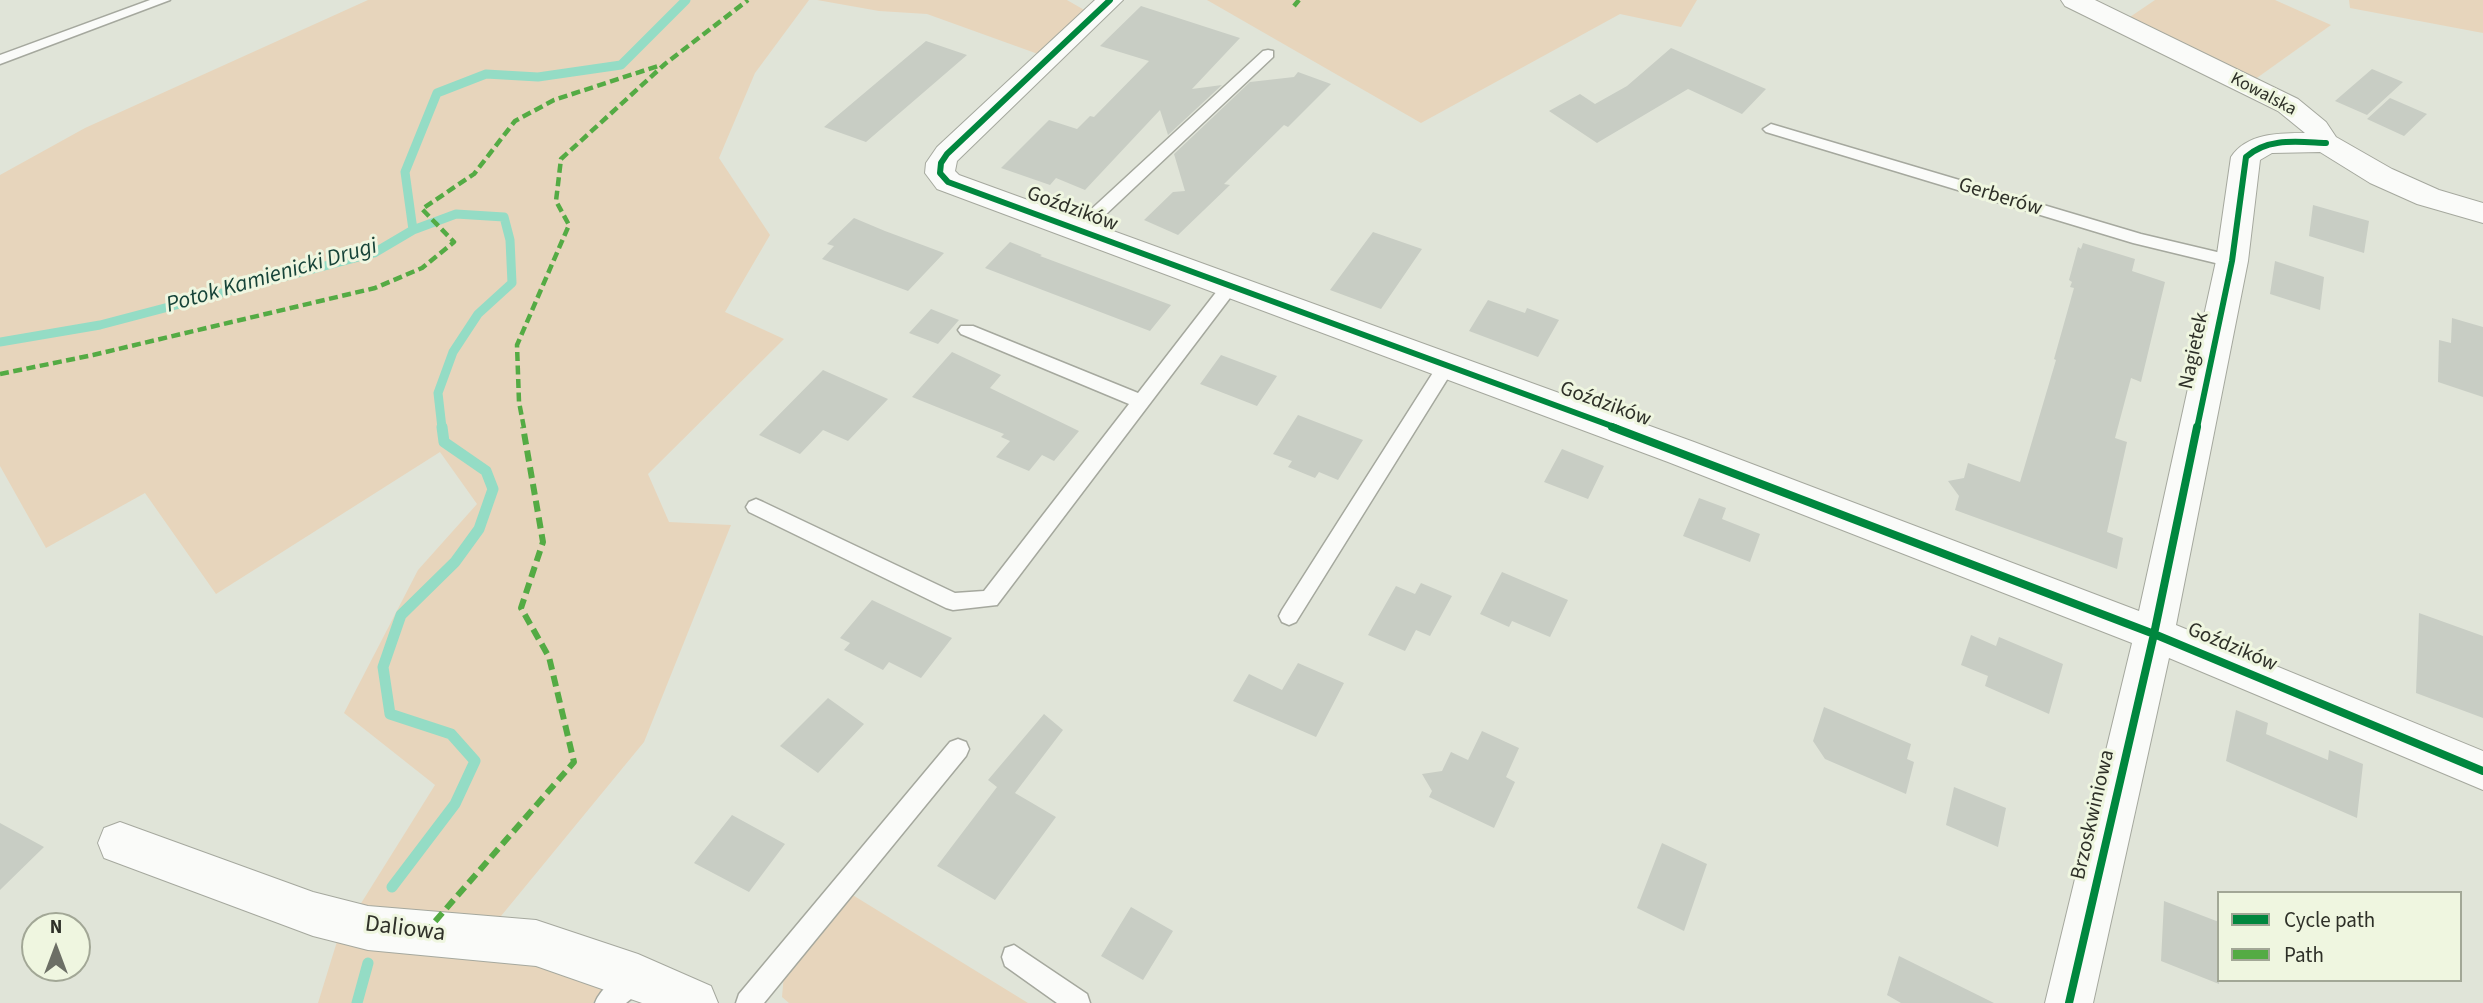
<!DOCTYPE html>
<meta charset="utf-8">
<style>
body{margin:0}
#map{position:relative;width:2483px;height:1003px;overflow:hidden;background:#e0e4d8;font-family:"Source Sans 3",sans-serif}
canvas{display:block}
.legend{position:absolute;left:2217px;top:891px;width:245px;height:91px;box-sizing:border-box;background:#eff6e0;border:2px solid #a2a796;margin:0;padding:9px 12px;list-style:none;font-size:21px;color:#2e3028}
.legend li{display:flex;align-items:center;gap:14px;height:35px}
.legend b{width:35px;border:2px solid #a2a796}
.north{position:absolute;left:21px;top:912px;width:70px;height:70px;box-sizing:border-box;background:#eff6e0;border:2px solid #a2a796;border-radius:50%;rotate:0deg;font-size:19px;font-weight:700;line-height:28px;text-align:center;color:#2e3028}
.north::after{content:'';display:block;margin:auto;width:24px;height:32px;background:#6c6f66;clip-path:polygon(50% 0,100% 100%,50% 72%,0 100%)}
</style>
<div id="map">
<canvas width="2483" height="1003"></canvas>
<ul class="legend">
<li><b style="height:9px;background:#00873e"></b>Cycle path</li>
<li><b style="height:9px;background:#54ab44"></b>Path</li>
</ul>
<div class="north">N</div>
</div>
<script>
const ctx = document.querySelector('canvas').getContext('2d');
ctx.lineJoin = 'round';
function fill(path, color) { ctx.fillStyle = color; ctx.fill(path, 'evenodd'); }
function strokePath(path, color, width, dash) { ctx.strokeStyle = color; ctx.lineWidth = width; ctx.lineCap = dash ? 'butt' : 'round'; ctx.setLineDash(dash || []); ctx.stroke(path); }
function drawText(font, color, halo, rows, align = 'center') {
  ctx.font = font + ' "Source Sans 3",sans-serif'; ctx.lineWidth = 6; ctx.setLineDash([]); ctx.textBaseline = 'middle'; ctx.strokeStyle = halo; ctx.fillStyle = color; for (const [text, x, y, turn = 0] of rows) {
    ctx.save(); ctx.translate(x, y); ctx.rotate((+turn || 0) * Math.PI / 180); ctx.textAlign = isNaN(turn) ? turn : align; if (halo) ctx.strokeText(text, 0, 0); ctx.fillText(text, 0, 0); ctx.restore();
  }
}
const green = new Path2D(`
 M368 0H809L755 73 719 158 770 235 725 312 784 339 648 474 669 522 731 525 644 742 492 927 355 913 435 785 344 713 418 570 477 504 440 452 216 594 145 493 46 548 0 466V175L85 128Z
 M817 0H1067L1086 11 1038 54 927 14 879 11Z
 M1207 0H1697L1681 27 1620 14 1421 123Z
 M2155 0H2275L2331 25 2254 80 2127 19Z
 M2349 0H2483V33L2350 8Z
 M851 894 1028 1003H789L782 997 784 974Z
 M339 935 479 947 615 980 593 1003H318Z`);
const streamFar1 = new Path2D(`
 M413 230 456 214 504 217 510 240 512 283 478 314 453 352 438 393 442 428
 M0 342 100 325 374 253 413 230 405 172 437 93 486 74 538 77 621 65 686 0`);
const stream = new Path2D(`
 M392 887 455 804 475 761 451 734 390 714 383 667 401 615 455 562 479 529 493 489 486 471 444 442 442 427
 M357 1003 368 963`);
const building = new Path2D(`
 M1141 6 1240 38 1192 89 1222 85 1168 135 1160 110 1085 190 1056 178 1050 185 1001 168 1049 120 1077 129 1090 116 1094 117 1149 61 1100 46Z
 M926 41 967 55 866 142 824 127Z
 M1671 48 1766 89 1742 114 1688 89 1597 143 1549 111 1580 94 1595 104 1627 86Z
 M2372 69 2403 82 2367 115 2335 101Z
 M1298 72 1331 84 1288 127 1284 125 1224 184 1230 185 1178 235 1144 220 1173 192 1185 191 1174 154 1250 82 1294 77Z
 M2390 98 2427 114 2404 136 2367 119Z
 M2313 205 2369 221 2364 253 2309 236Z
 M854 218 885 231 944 253 908 291 822 259 834 246 827 244Z
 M1373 232 1422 249 1381 309 1330 290Z
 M1010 242 1042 255 1040 256 1171 305 1150 331 985 268Z
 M2083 243 2135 259 2132 271 2165 282 2141 382 2131 378 2115 438 2127 442 2107 532 2123 538 2117 569 1955 510 1959 496 1948 481 1964 478 1968 463 2020 482 2056 360 2054 359 2074 288 2070 287 2072 282 2069 280 2078 247 2081 249Z
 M2275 261 2324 277 2320 310 2270 294Z
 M1488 300 1525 313 1527 308 1559 320 1538 357 1469 331Z
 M931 309 959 320 938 344 909 333Z
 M2452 318 2483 327V397L2438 382 2439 340 2451 343Z
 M952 352 1001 375 990 388 1079 431 1054 461 1042 455 1029 471 996 457 1010 441 1001 437 1004 434 912 397Z
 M1221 355 1277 376 1257 406 1200 384Z
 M823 370 888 399 848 441 823 430 800 454 759 435Z
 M1298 415 1363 440 1338 480 1319 472 1315 478 1288 467 1292 461 1273 454Z
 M1562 449 1604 466 1588 499 1544 482Z
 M1699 498 1726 508 1722 519 1760 534 1750 562 1683 536Z
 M1502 572 1568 600 1550 637 1512 621 1509 627 1480 614Z
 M1421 583 1452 596 1430 636 1416 630 1405 651 1368 635 1396 586 1415 594Z
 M872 600 952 638 921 678 889 662 883 670 844 650 850 643 840 638Z
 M2419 613 2483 636V718L2416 693Z
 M1971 635 1996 646 1999 637 2063 664 2049 714 1985 686 1988 676 1961 665Z
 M1298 663 1344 683 1316 737 1233 701 1249 674 1282 690Z
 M828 698 864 724 818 773 780 746Z
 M1824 707 1911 744 1907 759 1914 762 1906 794 1825 759 1813 741Z
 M2236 710 2268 723 2266 734 2328 760 2329 750 2363 764 2357 818 2226 761Z
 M1044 714 1063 730 1015 793 1056 817 995 900 937 866 997 787 988 780Z
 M1482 731 1519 748 1506 777 1515 782 1494 828 1429 797 1432 791 1422 774 1442 771 1451 752 1468 760Z
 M1954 787 2006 808 1998 847 1946 825Z
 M732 815 785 844 749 892 694 863Z
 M0 823 44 847 0 890Z
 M1662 843 1707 864 1684 931 1637 908Z
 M2164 901 2219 922V984L2161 961Z
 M1131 907 1173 931 1143 980 1101 956Z
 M1899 956 1994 1003H1901L1887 995Z`);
const lane = new Path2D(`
 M150 0H170L0 64V55Z
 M1268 50 1273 51V57L1085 234H1073L1071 230 1073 226 1263 51Z
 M1771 124 2141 234 2238 257 2240 261 2232 267 2133 243 1766 132 1763 129Z
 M1230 280 1236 282 1238 286 1236 290 997 605 953 610 946 608 749 512 746 507 749 502 756 499 763 502 955 593 984 591 1129 404 961 334 958 330 961 326H973L1138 393 1224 282Z
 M1447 359 1453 360 1456 365 1453 370 1296 622 1289 625 1282 622 1279 616 1282 610 1441 360Z
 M958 739 966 742 969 749 966 756 764 1003H736L739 994 950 742Z
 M1014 945 1087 994 1090 1003H1057L1005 966 1002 957 1005 948Z
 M637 966 646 969 649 978 646 987 626 1003H595C601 987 622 972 637 966Z`);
const street = new Path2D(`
 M1095 0H1123L957 161 955 171 959 175 1694 442 2139 611 2216 261 2231 157C2247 133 2279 133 2305 133L2278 111 2065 6 2061 0H2095L2298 99 2326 122 2336 137 2392 169 2439 190 2483 203V223L2417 204 2370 183 2320 152 2272 153 2260 160 2248 261 2176 625 2483 751V790L2169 658 2093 1003H2045L2132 643 1668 462 937 189 925 173 926 163 937 147Z
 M120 822 313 892 368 906 536 920 638 954 711 986 718 1003H642L536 966 368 950 313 936 104 858 98 843 104 828Z`);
const quietFar1 = new Path2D(`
 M1294 6 1299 0
 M0 374 93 355 375 288 422 268 454 242 422 209 474 174 515 121 554 100 658 66
 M524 428 519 402 517 345 569 225 556 201 561 159 665 64 748 0`);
const quiet = new Path2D(`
 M424 934 574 762 549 657 521 608 543 542 523 427`);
const cyclewayFar1 = new Path2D(`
 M1110 0 947 154 941 163 940 173 948 182 1617 428
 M2197 428 2232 261 2246 157C2268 137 2299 142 2326 143`);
const cycleway = new Path2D(`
 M1612 427 2154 634 2483 771
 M2069 1003 2154 634 2197 427`);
const farStreetnames = [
 ["Kowalska",2263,95,28]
];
const streetNames = [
 ["Gerberów",2000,198,17],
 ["Goździków",1072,210,20],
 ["Nagietek",2195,351,-78],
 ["Goździków",1605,405,20],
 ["Goździków",2232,648,23],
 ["Brzoskwiniowa",2094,815,-77]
];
const waterNames = [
 ["Potok Kamienicki Drugi",272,277,-16]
];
const nearStreetnames = [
 ["Daliowa",405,930,7]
];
fill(green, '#e7d5bc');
strokePath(streamFar1, '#94dcc5', 9);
strokePath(stream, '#94dcc5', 11);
fill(building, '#c8cdc4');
strokePath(lane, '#a5a89e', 3);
strokePath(street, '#a5a89e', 2);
fill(lane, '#fafbf9');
fill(street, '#fafbf9');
strokePath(quietFar1, '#54ab44', 4.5, [9, 4.5]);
strokePath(quiet, '#54ab44', 6, [11, 6]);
strokePath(cyclewayFar1, '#00873e', 6);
strokePath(cycleway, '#00873e', 8);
drawText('18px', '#2e3028', '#eff6e0', farStreetnames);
drawText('21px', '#2e3028', '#eff6e0', streetNames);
drawText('italic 23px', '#164338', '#eff6e0', waterNames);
drawText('24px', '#2e3028', '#eff6e0', nearStreetnames);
</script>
